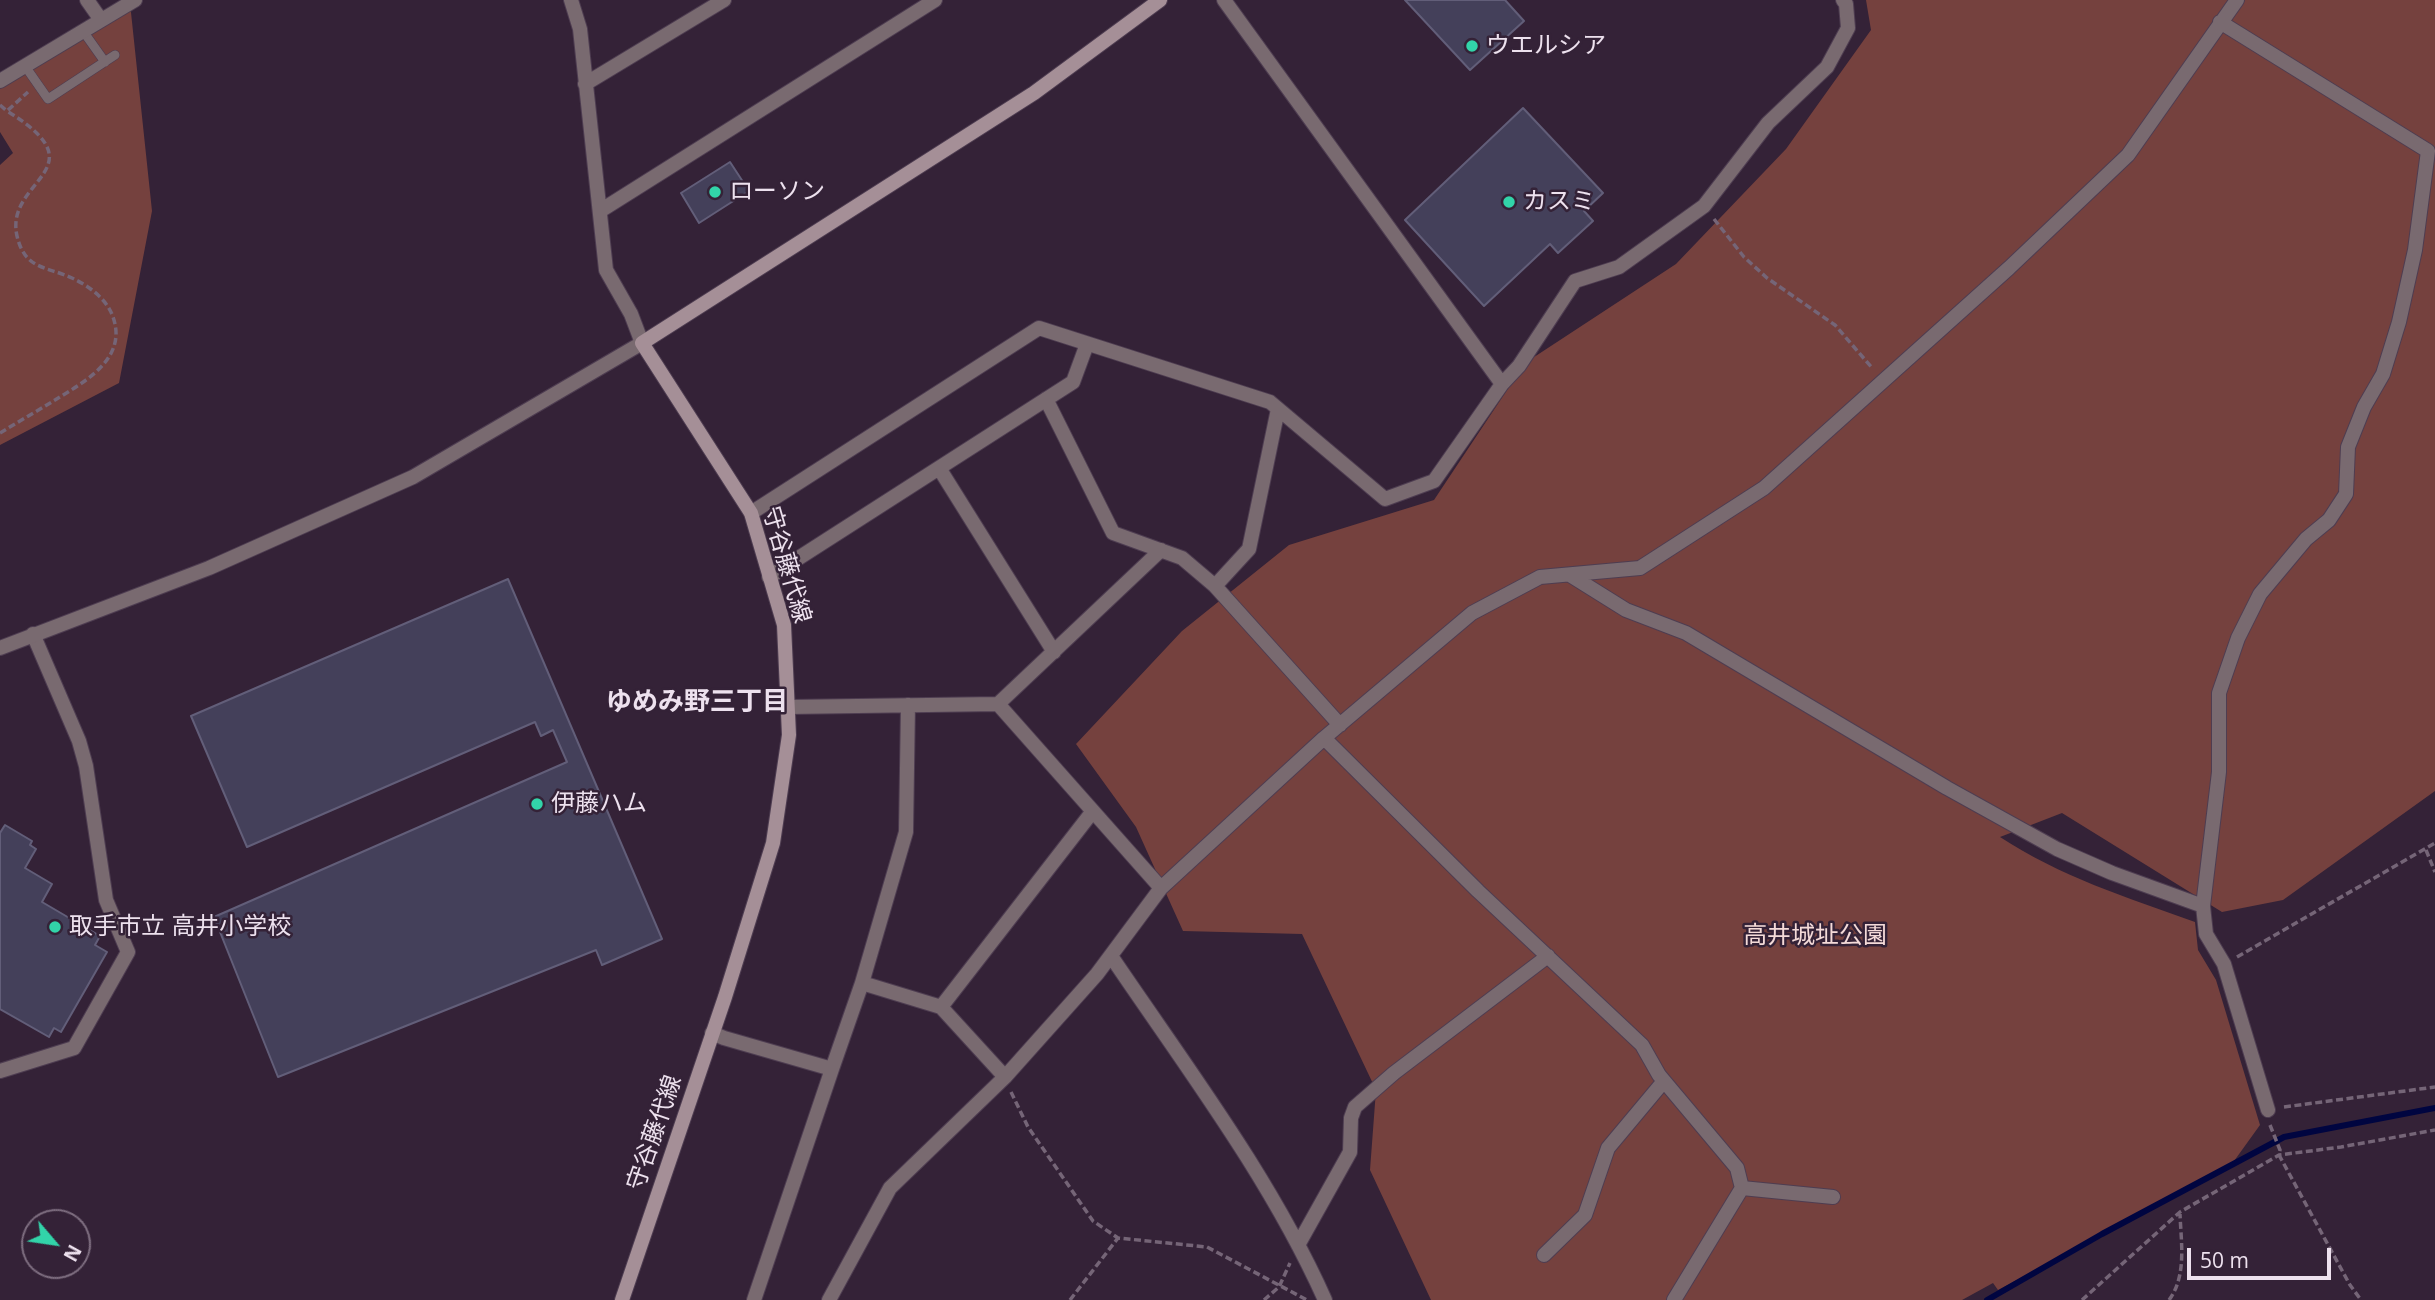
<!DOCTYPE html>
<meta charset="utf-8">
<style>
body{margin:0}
#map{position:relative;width:2435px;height:1300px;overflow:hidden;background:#342237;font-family:"Open Sans",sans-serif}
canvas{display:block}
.north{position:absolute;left:21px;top:1209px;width:70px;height:70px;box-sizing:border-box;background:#342237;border:2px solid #7e6e80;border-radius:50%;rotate:119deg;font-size:19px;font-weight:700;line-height:28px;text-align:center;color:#ede1ee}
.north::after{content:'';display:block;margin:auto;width:24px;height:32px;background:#32d4a9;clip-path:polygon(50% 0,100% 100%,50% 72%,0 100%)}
.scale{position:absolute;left:2187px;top:1248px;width:144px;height:32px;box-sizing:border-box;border:4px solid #ede1ee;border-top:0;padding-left:9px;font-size:21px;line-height:24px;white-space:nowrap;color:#ede1ee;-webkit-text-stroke:5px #342237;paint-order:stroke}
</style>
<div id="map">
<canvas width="2435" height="1300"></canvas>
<div class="north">N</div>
<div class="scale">50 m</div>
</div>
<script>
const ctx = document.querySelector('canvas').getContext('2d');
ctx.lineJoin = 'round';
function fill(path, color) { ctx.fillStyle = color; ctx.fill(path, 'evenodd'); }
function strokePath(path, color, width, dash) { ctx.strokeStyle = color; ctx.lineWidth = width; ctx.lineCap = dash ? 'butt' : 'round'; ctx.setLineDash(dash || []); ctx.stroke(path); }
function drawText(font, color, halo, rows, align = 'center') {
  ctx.font = font + ' "Open Sans","Noto Sans JP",sans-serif'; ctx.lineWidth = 5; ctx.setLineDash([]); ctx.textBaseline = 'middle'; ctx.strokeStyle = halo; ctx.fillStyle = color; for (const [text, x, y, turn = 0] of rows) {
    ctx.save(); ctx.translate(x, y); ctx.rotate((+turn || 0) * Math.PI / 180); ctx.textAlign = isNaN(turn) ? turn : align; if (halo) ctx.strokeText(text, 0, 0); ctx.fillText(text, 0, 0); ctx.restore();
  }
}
const green = new Path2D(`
 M1866 0H2435V791L2283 900 2222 912 2062 813 2000 837C2059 876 2128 898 2195 922L2198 950 2216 980 2260 1125 2229 1168 1998 1290 1993 1283 1962 1300H1431L1370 1170 1376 1090 1302 934 1183 931 1136 827 1076 744 1182 631 1289 545 1434 500 1525 363 1676 264 1786 149 1871 30Z
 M130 3 152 211 119 383 0 445V165L13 153 0 132V81Z`);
const stream = new Path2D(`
 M1987 1300 2102 1234 2284 1137 2435 1108`);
const building = new Path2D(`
 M1405 0H1505L1524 21 1470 70Z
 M1523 108 1603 193 1584 211 1593 221 1558 253 1550 244 1484 306 1405 220Z
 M730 162 749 191 699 223 681 193Z
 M508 579 662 939 602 965 596 950 278 1077 214 917 567 762 553 730 541 736 535 722 247 847 191 716Z
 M5 825 32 841 30 845 36 849 25 868 52 884 42 902 100 936 95 945 107 952 61 1032 54 1028 49 1037 0 1009V833Z`);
const path = new Path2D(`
 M0 105 7 111 28 92
 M1714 219 1744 257 1767 278 1835 325 1873 369
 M0 433C18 422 37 411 55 400 84 382 128 359 113 317 107 299 89 286 72 278 46 266 25 270 17 236 4 179 103 170 7 111
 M2426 850 2435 872
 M2237 957 2435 843
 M1011 1092 1028 1127 1093 1221 1118 1238 1207 1247 1307 1300
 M2284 1107 2435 1087
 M2270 1125 2280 1150 2279 1155 2350 1285 2361 1300
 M1070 1300 1118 1238
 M1264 1300 1279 1287 1290 1263
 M2082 1300 2180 1212 2279 1155 2341 1147 2435 1130
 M2169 1300C2187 1276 2181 1242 2180 1214`);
const service = new Path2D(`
 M83 31 105 62
 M25 66 48 99 115 55`);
const minor = new Path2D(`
 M87 0 101 20
 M571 0 580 29 606 270 631 314 642 343
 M1224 0 1502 384
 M2220 22 2428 151 2415 250 2399 322 2383 374 2364 407 2348 447 2346 494 2329 520 2306 539 2260 594 2238 638 2219 693V772L2203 906 2206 934 2224 964 2268 1110
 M0 81 135 0
 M585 84 724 0
 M600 211 935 0
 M1046 399 1113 533 1182 558 1215 586 1340 725
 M939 468 1054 652
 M751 513 1039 328 1270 402 1385 499 1434 481 1502 384 1519 366 1575 281 1619 267 1704 206 1768 123 1827 67 1848 28 1846 4 1843 0
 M1570 575 1626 610 1686 633 1947 788 2057 849 2112 873 2203 906
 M769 577 1073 382 1087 344
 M1215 586 1249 549 1278 409
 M998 704 1161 888
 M787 707 998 704 1161 550
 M1324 738 1478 891 1642 1045 1659 1075 1737 1168 1742 1188 1674 1300
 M1111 956C1186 1067 1270 1177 1325 1300
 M862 983 906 832 908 705
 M941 1007 1093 811
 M712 1033 724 1038 832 1069 862 983 941 1007 1005 1077
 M0 1071 74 1048 128 952 106 900 86 766 79 741 33 634
 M1742 1188 1833 1197
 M1298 1245 1350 1152 1351 1118 1355 1107 1394 1073 1548 956
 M1544 1255 1585 1215 1608 1148 1664 1081
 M754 1300 832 1069
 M829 1300 890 1188 1005 1077 1097 974 1161 888 1324 738 1472 613 1540 577 1640 568 1764 488 2009 268 2128 155 2237 0`);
const tertiary = new Path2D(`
 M0 648 209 568 413 477 642 343`);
const secondary = new Path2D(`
 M622 1300 725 997 773 843 789 735 784 625 751 513 642 343 1034 93 1160 0`);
const markers = [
 [1472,46,7,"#32d4a9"],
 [715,192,7,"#32d4a9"],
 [1509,202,7,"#32d4a9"],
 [537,804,7,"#32d4a9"],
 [55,927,7,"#32d4a9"]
];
const poiNames = [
 ["ウエルシア",1486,46],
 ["ローソン",729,192],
 ["カスミ",1523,202],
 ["伊藤ハム",551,804],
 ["取手市立 高井小学校",69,927]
];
const streetNames = [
 ["守谷藤代線",786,565,74],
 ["守谷藤代線",655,1133,-71]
];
const parkNames = [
 ["高井城址公園",1815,936]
];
const neighbourhoodNames = [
 ["ゆめみ野三丁目",697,703]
];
fill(green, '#75413e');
strokePath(stream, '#000540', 6);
fill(building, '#44405a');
strokePath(building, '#625e79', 2);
strokePath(service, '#4e3d51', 10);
strokePath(minor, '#4e3d51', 16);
strokePath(tertiary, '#4e3d51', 16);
strokePath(secondary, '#4e3d51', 16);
strokePath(path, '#756577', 3.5, [7, 3.5]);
strokePath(service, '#796a70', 9);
strokePath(minor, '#796a70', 14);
strokePath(tertiary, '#796a70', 14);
strokePath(secondary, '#a58f97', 14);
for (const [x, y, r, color] of markers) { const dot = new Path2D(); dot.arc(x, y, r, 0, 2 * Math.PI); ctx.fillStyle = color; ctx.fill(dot); strokePath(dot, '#342237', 2.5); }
drawText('24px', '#ede1ee', '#342237', poiNames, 'left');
drawText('24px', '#ede1ee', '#342237', streetNames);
drawText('24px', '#f4dad8', '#342237', parkNames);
drawText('bold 26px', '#ede1ee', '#342237', neighbourhoodNames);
</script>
